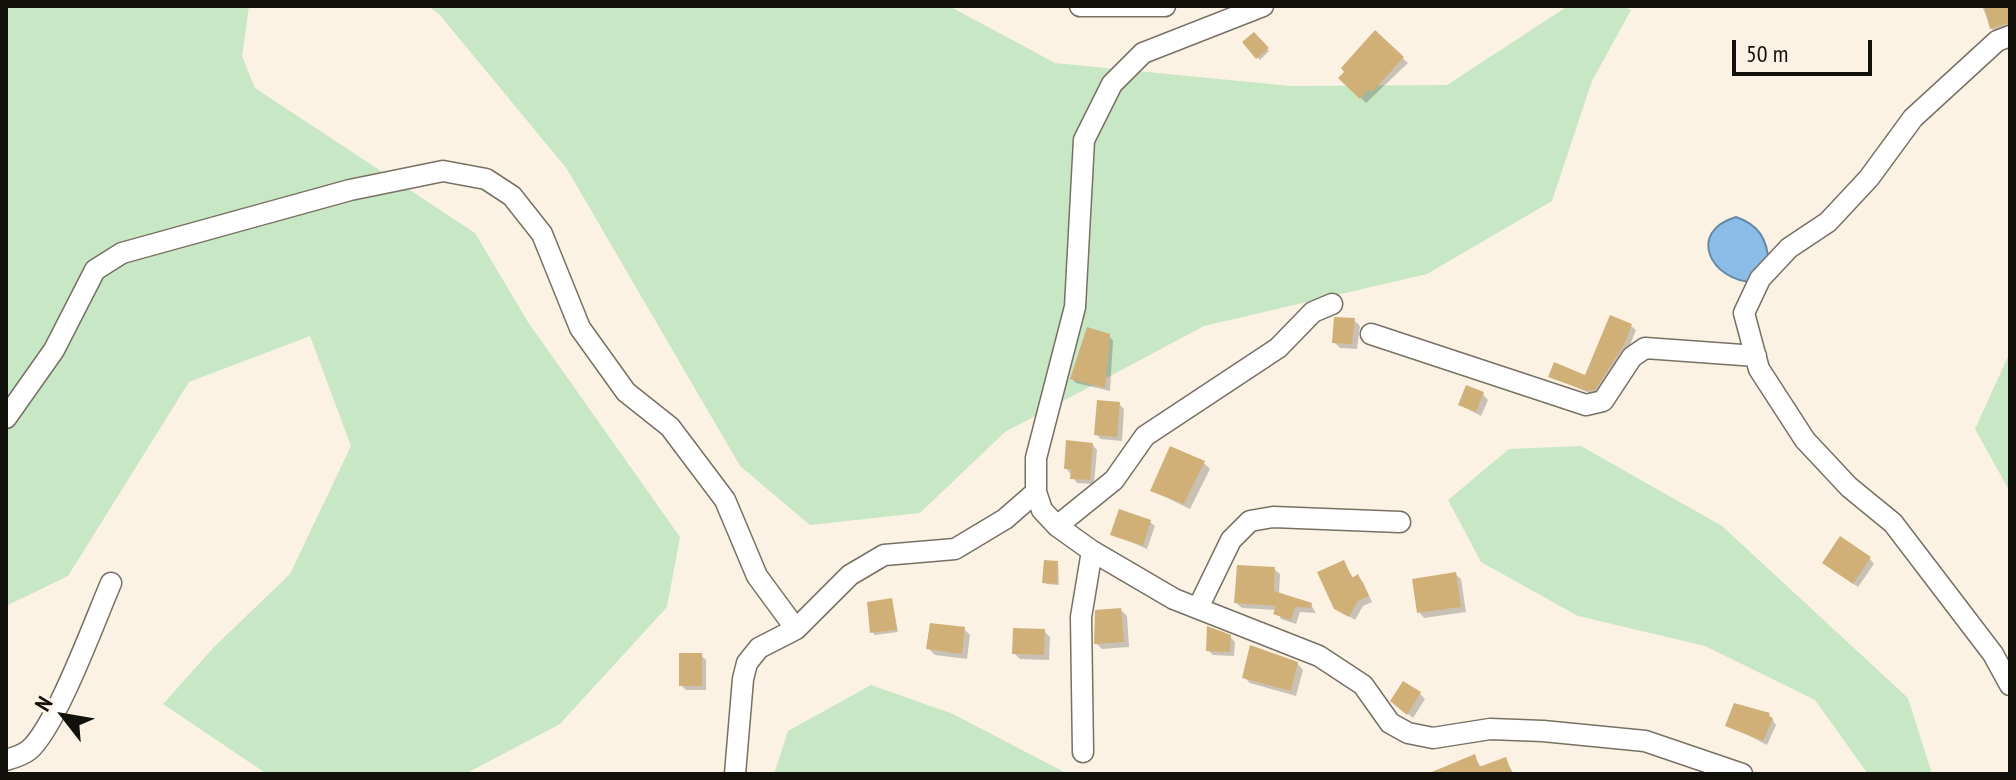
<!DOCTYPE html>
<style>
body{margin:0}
#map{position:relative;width:2016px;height:780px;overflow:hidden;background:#fbf2e4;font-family:"PT Sans Narrow",sans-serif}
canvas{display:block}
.frame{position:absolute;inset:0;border:8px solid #12100b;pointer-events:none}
.north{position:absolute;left:24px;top:676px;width:80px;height:80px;-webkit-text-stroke:6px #fbf2e4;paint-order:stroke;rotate:301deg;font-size:22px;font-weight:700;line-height:32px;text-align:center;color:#12100b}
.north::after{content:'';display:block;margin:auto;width:28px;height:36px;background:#12100b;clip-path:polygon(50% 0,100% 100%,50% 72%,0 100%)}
.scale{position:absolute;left:1732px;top:40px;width:140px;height:36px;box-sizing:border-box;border:4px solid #12100b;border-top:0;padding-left:10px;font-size:24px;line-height:28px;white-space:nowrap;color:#12100b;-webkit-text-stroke:6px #fbf2e4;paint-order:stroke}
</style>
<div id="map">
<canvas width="2016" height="780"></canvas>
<div class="frame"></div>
<div class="north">N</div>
<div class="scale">50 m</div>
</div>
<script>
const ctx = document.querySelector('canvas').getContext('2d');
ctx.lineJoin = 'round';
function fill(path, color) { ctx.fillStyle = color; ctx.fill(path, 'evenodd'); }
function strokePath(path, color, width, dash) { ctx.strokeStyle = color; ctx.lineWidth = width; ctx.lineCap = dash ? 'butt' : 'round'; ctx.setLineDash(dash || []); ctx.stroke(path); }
const green = new Path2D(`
 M6 6H249L242 56 255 88 475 233 528 322 680 537 667 607 560 724 465 774H267L163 704 214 647 290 574 351 446 310 336 189 382 68 576 6 606Z
 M428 6H949L1055 63 1291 86 1447 85 1568 6H1621L1631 10 1592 81 1552 201 1427 274 1204 326 1005 432 920 513 810 525 740 466 567 169 439 14Z
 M2010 352V492L1975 429Z
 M1581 446 1722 526 1908 698 1932 774H1868L1815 700 1705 646 1578 616 1481 562 1448 500 1509 449Z
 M871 685 953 714 1068 774H774L788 731Z`);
const water = new Path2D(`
 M1736 217C1760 225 1767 240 1769 263L1753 282C1711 281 1686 232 1736 217Z`);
const shadow = new Path2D(`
 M1982 6H2010V35L2001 37 1991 28Z
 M1375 33 1408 63 1366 103 1341 78Z
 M1254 35 1269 51 1260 60 1245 43Z
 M1354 320 1360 326 1357 349 1340 348 1334 342Z
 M1631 326 1636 330 1628 350 1600 394 1589 393 1550 376 1586 378Z
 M1109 336 1113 341 1110 391 1076 383 1072 379Z
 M1483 394 1488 400 1481 416 1460 405Z
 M1119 404 1124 409 1122 441 1101 439 1096 434Z
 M1092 444 1097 450 1094 484 1077 483 1066 468Z
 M1204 463 1210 469 1190 509 1153 491Z
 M1150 522 1155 526 1147 549 1113 534Z
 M1870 559 1874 564 1858 587 1830 568Z
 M1343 562 1354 579 1358 577 1363 582 1372 602 1363 606 1355 620 1336 608Z
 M1058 563 1059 585 1047 584 1044 582Z
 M1274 569 1280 574 1279 594 1311 605 1316 613 1300 612 1296 624 1281 619 1276 610 1242 608 1236 603Z
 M1455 574 1461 579 1466 612 1424 618 1419 612Z
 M892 600 898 632 875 635 872 632Z
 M1121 610 1127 616 1129 647 1102 649 1096 643Z
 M964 629 970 635 967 659 935 655 929 649Z
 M1044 631 1050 637 1049 660 1020 659 1014 653Z
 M1230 637 1235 642 1234 656 1213 655 1208 650Z
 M701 655 706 660V690H686L681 685Z
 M1297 663 1303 670 1296 696 1250 683 1244 677Z
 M1420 694 1425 699 1413 718 1398 706Z
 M1769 714 1776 725 1767 745 1728 725Z
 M1474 757 1482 768 1505 759 1514 774H1450Z`);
const building = new Path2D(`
 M1984 6H2010V23L1990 29Z
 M1375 30 1404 57 1372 92 1369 89 1360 99 1338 78 1344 72 1341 68Z
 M1254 32 1269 48 1256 59 1242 42Z
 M1610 315 1632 324 1624 345 1595 390 1587 391 1548 377 1554 362 1585 375Z
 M1334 317 1355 318 1352 344 1332 343Z
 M1087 327 1110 334 1105 388 1070 379Z
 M1466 385 1484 392 1476 412 1458 405Z
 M1097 400 1120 402 1117 437 1094 435Z
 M1066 440 1093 443 1090 480 1070 479 1071 469H1064Z
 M1170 446 1205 461 1184 504 1150 491Z
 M1119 509 1151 520 1143 546 1110 535Z
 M1840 536 1871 557 1853 584 1822 563Z
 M1044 560 1058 561 1057 584 1042 583Z
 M1344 560 1352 578 1358 574 1369 596 1358 601 1349 617 1334 609 1317 572Z
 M1237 565 1275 567 1274 591 1312 603 1311 608 1295 607 1291 620 1273 614 1276 606 1234 603Z
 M1456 572 1461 607 1417 613 1412 579Z
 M892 598 897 630 870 633 867 602Z
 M1121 608 1124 642 1094 644 1095 610Z
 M930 623 965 627 962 654 926 649Z
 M1207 626 1231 635 1230 652 1206 651Z
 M1013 628 1045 629 1044 655 1012 654Z
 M1250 645 1298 662 1291 691 1242 678Z
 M679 653H702V686H679Z
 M1403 681 1421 692 1407 715 1390 701Z
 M1734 703 1770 713 1768 716 1773 718 1763 741 1725 726Z
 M1475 754 1479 767 1506 757 1512 774H1427Z`);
const minor = new Path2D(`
 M1080 6H1165
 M1263 6 1143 53 1112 84 1084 140 1075 307 1036 458V492L1042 510 1057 526 1092 551 1174 599 1319 656 1363 685 1390 723 1408 733 1433 738 1490 729 1543 731 1645 741 1742 774
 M2010 36 1997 41 1913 118 1869 178 1828 222 1789 248 1760 279 1744 313 1759 369 1805 440 1849 487 1893 523 1993 654 2010 685
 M1371 334 1586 405 1603 401 1632 357 1645 348 1756 356
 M6 418 54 350 95 270 122 253 350 190 443 171 486 179 512 196 542 234 580 328 626 392 670 427 725 500 757 576 796 629
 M1057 526 1114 480 1145 436 1278 348 1313 312 1332 304
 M1198 608 1231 540 1250 521 1273 517 1400 522
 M1083 752 1081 617 1092 551
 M6 760C13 758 23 755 29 750 56 727 95 620 111 583
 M735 774 743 679 747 663 759 648 796 629 850 575 884 555 955 549 1005 519 1036 492`);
fill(green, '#c8e7c5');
fill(water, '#89bce7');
strokePath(water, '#6588a5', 2);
fill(shadow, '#0003');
fill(building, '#d1b078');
strokePath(minor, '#777063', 23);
strokePath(minor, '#fff', 20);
</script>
